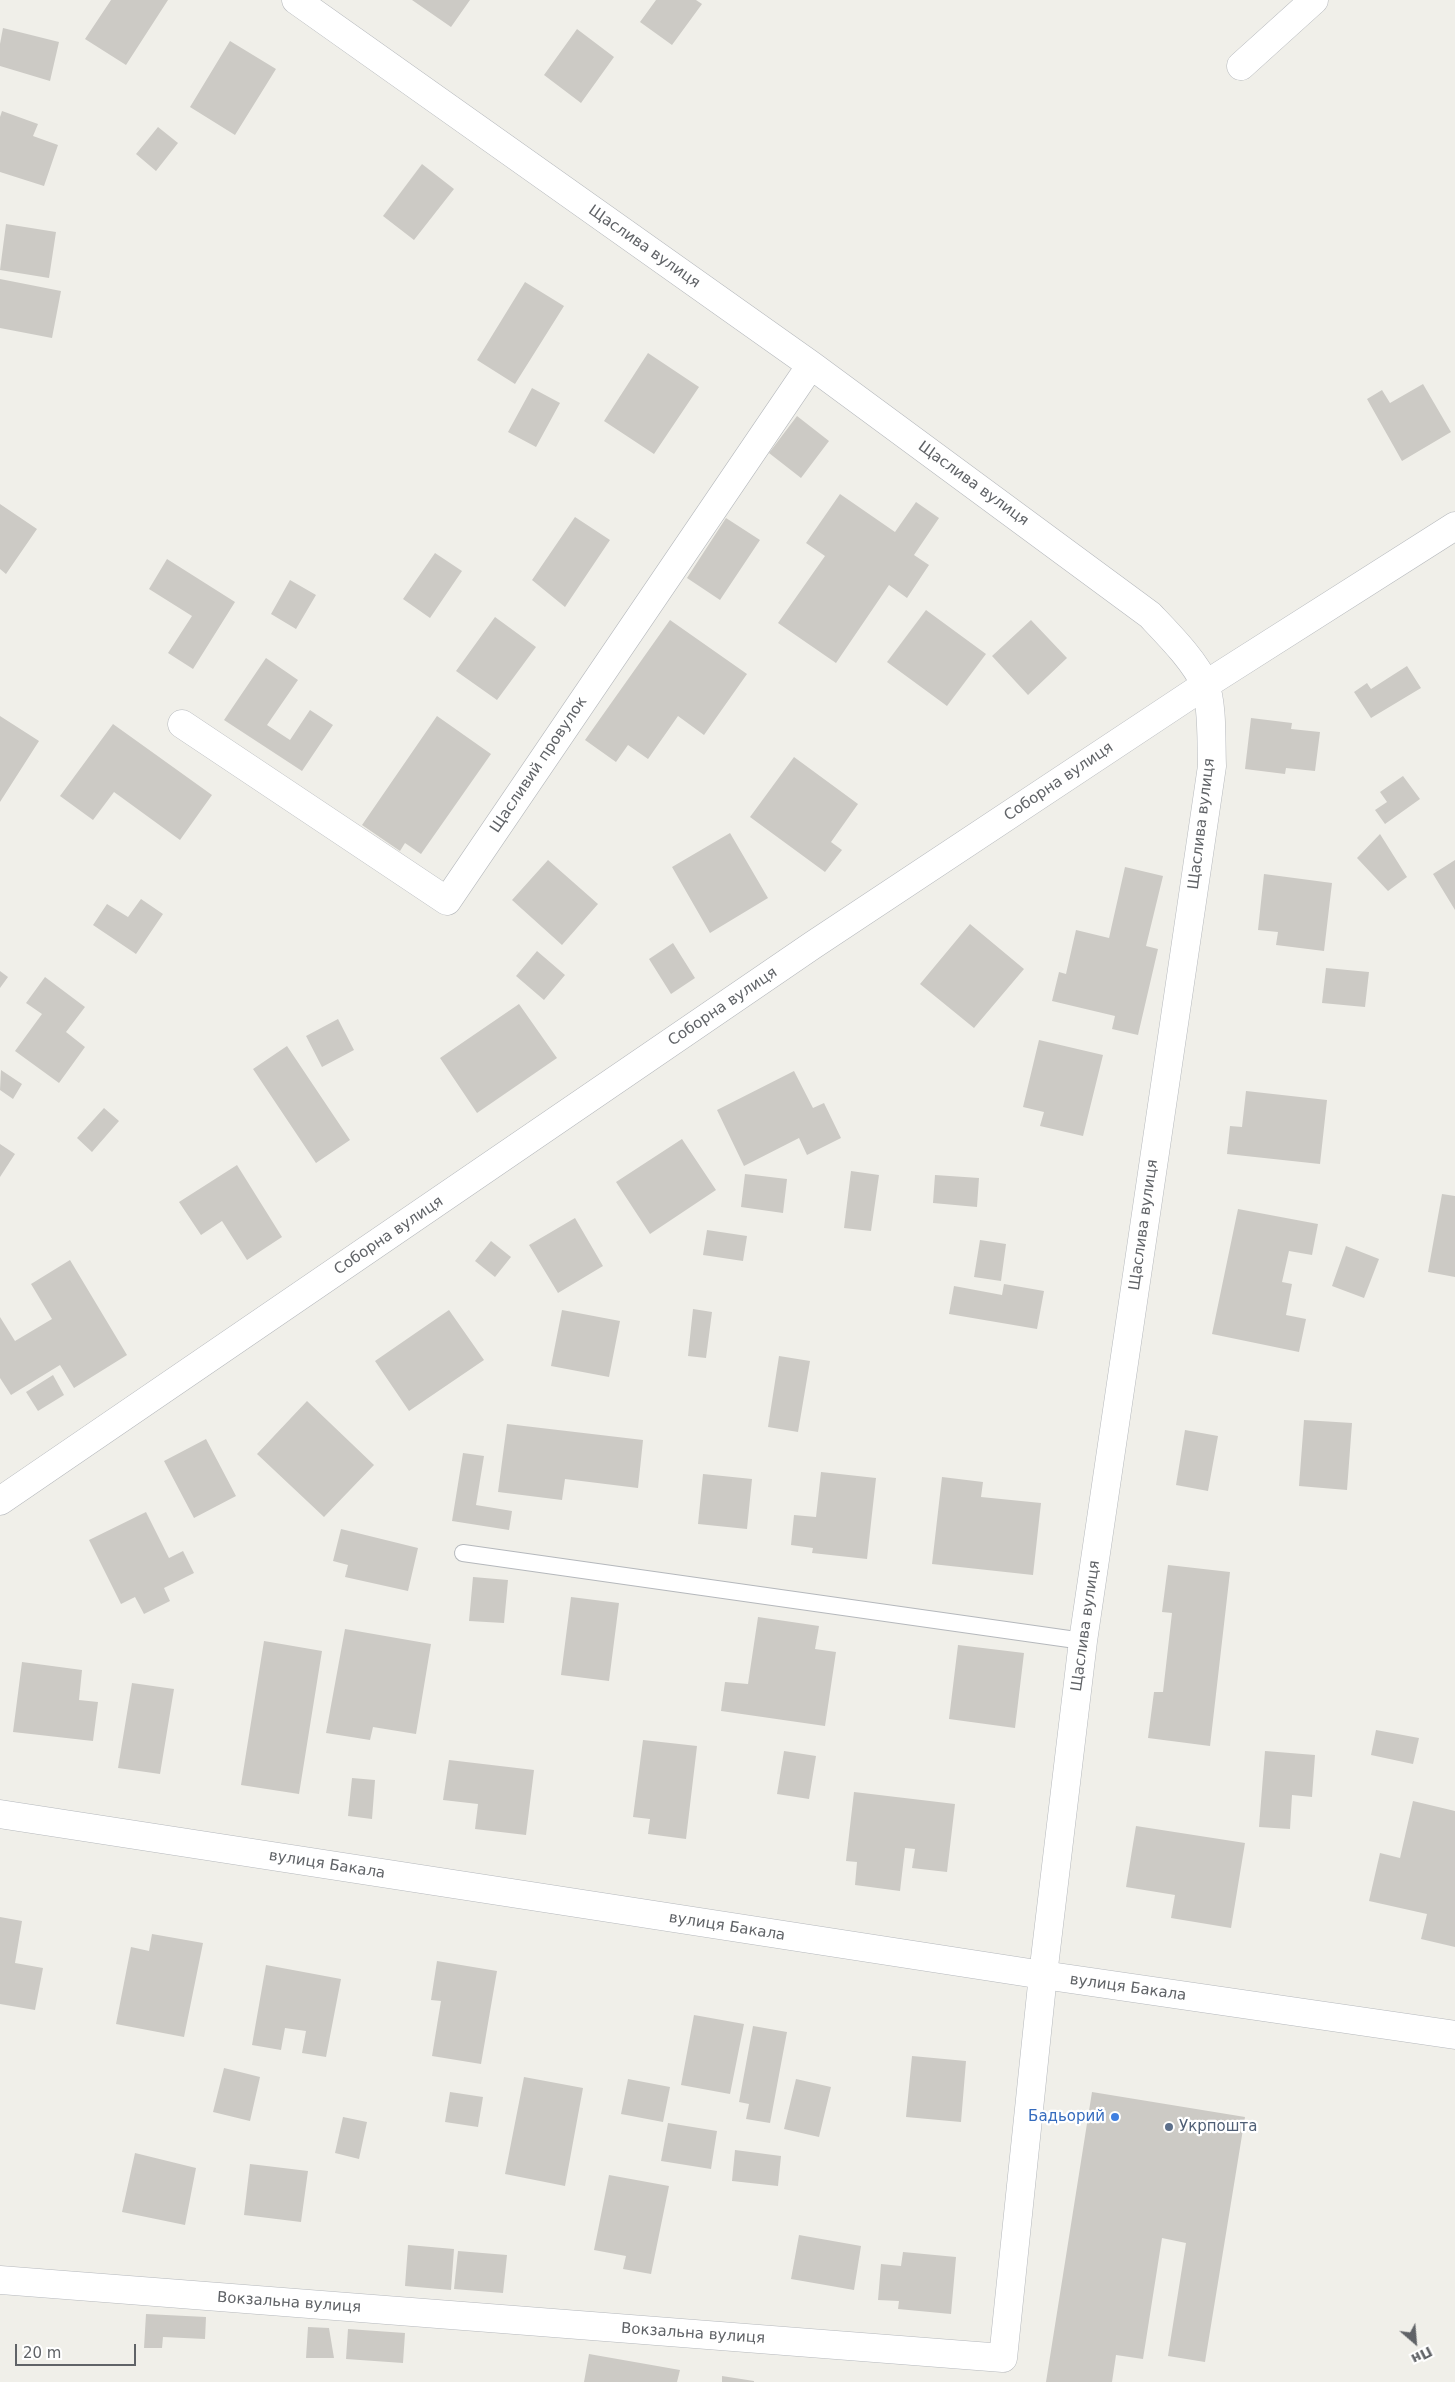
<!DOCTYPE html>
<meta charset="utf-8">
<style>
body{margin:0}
#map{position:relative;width:1455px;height:2382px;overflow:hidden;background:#f0efe9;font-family:"DejaVu Sans",sans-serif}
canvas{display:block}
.north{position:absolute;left:1390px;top:2317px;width:50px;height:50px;-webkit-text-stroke:4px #fff;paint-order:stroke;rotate:153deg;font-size:14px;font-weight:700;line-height:20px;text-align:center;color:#606367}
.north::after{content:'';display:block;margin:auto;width:18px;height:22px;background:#606367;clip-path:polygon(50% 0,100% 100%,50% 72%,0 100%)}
.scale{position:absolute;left:15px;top:2344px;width:121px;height:22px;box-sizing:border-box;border:2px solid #606367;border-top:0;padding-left:6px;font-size:15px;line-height:18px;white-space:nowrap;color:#606367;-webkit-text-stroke:4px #fff;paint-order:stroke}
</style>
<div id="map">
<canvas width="1455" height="2382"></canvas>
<div class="north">Пн</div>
<div class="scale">20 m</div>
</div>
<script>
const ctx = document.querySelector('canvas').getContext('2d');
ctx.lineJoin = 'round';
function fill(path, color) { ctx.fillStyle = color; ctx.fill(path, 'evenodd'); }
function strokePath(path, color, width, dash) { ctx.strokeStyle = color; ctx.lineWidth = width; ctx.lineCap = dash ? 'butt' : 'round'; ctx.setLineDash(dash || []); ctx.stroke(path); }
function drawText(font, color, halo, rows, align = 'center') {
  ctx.font = font + ' "DejaVu Sans",sans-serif'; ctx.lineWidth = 4.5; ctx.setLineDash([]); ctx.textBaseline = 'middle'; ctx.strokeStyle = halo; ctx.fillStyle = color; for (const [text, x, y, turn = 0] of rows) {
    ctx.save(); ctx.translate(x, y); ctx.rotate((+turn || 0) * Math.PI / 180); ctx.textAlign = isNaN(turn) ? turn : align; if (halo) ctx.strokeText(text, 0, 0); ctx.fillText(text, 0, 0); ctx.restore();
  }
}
const building = new Path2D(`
 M111 0H168L126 65 85 39Z
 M412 0H470L451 27Z
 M656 0H696L702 4 672 45 640 22Z
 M3 28 59 42 50 81 0 66V44Z
 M577 29 614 57 581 103 544 75Z
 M230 41 276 69 235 135 190 107Z
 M2 111 38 124 33 136 58 145 44 186 0 172V117Z
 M158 127 178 143 156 171 136 154Z
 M422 164 454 189 414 240 383 216Z
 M6 224 56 232 49 278 0 270Z
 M0 279 61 291 52 338 0 328Z
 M525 282 564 306 515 384 477 360Z
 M648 353 699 387 654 454 604 421Z
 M1423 384 1451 432 1402 461 1367 399 1382 390 1390 403Z
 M532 388 560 403 536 447 508 432Z
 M797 416 829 441 801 478 769 453Z
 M840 494 895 532 916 502 939 518 914 555 929 565 907 598 889 585 836 663 778 623 825 556 806 543Z
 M0 504 37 529 6 574 0 569Z
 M575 517 610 540 565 607 532 580Z
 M726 518 760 540 720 600 687 578Z
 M435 553 462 571 430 618 403 599Z
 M167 559 235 602 193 669 168 653 192 616 149 589Z
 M290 580 316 595 296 629 271 614Z
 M926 610 986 654 947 706 887 662Z
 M495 617 536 647 497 700 456 671Z
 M670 620 747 674 704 735 678 716 648 759 628 745 616 762 585 740Z
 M1031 620 1067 658 1028 695 992 656Z
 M266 658 298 680 267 725 290 740 310 710 333 725 302 771 224 720Z
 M1407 666 1421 688 1371 718 1354 692 1367 683 1371 689Z
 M0 716 39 741 0 802Z
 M437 716 491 754 421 854 405 843 400 851 362 825Z
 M1251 718 1292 723 1291 729 1320 732 1315 771 1286 768 1285 774 1245 769Z
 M113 724 212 795 180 840 114 792 93 820 60 796Z
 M794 757 858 804 831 842 842 850 825 872 750 817Z
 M1403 776 1420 799 1385 824 1375 810 1387 802 1380 792Z
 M730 833 768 898 710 933 672 867Z
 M1380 834 1407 877 1388 891 1357 858Z
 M548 860 598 904 562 945 512 900Z
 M1455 860V910L1433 874Z
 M1125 867 1163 876 1146 946 1158 949 1138 1035 1112 1029 1115 1016 1052 1001 1059 972 1066 974 1076 930 1109 938Z
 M1264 874 1332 883 1324 951 1276 945 1278 932 1258 930Z
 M141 899 163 914 136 954 93 925 107 904 128 917Z
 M970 924 1024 969 974 1028 920 984Z
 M673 943 695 978 671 994 649 959Z
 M537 951 565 975 544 1000 516 976Z
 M1326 968 1369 972 1365 1007 1322 1003Z
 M0 971 8 977 0 988Z
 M45 977 85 1007 66 1032 85 1047 59 1083 15 1051 42 1014 26 1003Z
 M519 1004 557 1058 477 1113 440 1058Z
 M338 1019 354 1050 322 1067 306 1036Z
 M1039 1040 1103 1055 1083 1136 1040 1126 1044 1112 1023 1107Z
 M287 1046 350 1140 316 1163 253 1069Z
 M1 1070 22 1084 13 1099 0 1090Z
 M794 1071 813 1108 824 1103 841 1138 807 1155 799 1138 744 1166 717 1110Z
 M1246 1091 1327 1100 1320 1164 1227 1154 1230 1126 1242 1127Z
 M104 1108 119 1121 92 1152 77 1138Z
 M682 1139 716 1190 650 1234 616 1182Z
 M0 1144 15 1154 0 1177Z
 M237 1165 282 1237 247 1260 222 1221 201 1235 179 1202Z
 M851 1171 879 1175 871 1231 844 1228Z
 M745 1174 787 1179 783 1213 741 1207Z
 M935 1175 979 1178 977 1207 933 1203Z
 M1442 1194 1455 1196V1277L1428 1272Z
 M1238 1209 1318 1224 1312 1255 1289 1251 1282 1282 1292 1284 1286 1315 1306 1319 1299 1352 1212 1334Z
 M575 1218 603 1266 558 1293 529 1245Z
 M707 1230 747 1236 743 1261 703 1255Z
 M980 1240 1006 1244 1001 1281 974 1277Z
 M491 1241 511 1257 495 1277 475 1261Z
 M1346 1246 1379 1259 1364 1298 1332 1286Z
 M70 1260 127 1355 74 1388 60 1365 11 1395 0 1378V1317L15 1341 52 1319 31 1284Z
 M1004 1284 1044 1291 1037 1329 949 1314 954 1286 1002 1295Z
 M693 1309 712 1312 706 1358 688 1356Z
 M449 1310 484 1360 409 1411 375 1361Z
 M562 1310 620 1321 609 1377 551 1366Z
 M779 1356 810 1361 798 1432 768 1427Z
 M53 1375 64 1395 38 1411 26 1392Z
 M307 1401 374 1465 324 1517 257 1454Z
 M1304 1420 1352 1423 1347 1490 1299 1486Z
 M507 1424 643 1440 638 1488 565 1479 562 1500 498 1492Z
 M1185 1430 1218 1436 1208 1491 1176 1485Z
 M206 1439 236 1496 194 1518 164 1461Z
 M463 1453 484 1456 476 1505 512 1511 509 1530 452 1521Z
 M821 1472 876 1478 867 1559 812 1553 813 1548 791 1545 794 1515 816 1517Z
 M703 1474 752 1479 747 1529 698 1524Z
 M942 1477 983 1482 981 1497 1041 1503 1033 1575 932 1564Z
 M146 1512 169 1558 183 1551 194 1573 164 1588 170 1601 144 1614 135 1597 121 1604 89 1540Z
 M341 1529 418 1548 408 1591 345 1577 348 1565 333 1561Z
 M1168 1565 1230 1572 1210 1746 1148 1738 1154 1692H1163L1172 1613 1162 1612Z
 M473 1577 508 1580 504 1623 469 1621Z
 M571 1597 619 1603 609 1681 561 1675Z
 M758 1617 819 1626 815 1649 836 1652 825 1726 721 1711 725 1682 748 1684Z
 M345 1629 431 1644 416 1734 373 1727 370 1740 326 1733Z
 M264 1641 322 1651 299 1794 241 1785Z
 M958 1645 1024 1653 1015 1728 949 1719Z
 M22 1662 82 1670 79 1700 98 1702 93 1741 13 1732Z
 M132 1683 174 1689 160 1774 118 1768Z
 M1376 1730 1419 1738 1413 1764 1371 1755Z
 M643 1740 697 1746 686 1839 648 1834 650 1819 633 1817Z
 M784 1751 816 1756 809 1799 777 1794Z
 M1265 1751 1315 1755 1312 1797 1292 1795 1290 1829 1259 1827Z
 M449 1760 534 1770 526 1835 475 1829 478 1804 443 1800Z
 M352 1778 375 1780 372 1819 348 1816Z
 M854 1792 955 1804 947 1872 912 1868 915 1849 905 1848 900 1891 855 1885 857 1862 846 1861Z
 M1413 1801 1455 1811V1947L1421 1939 1427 1914 1369 1901 1380 1853 1400 1858Z
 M1136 1826 1245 1843 1231 1928 1171 1918 1175 1895 1126 1887Z
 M0 1917 22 1921 15 1963 43 1968 35 2010 0 2004Z
 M152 1934 203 1943 184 2037 116 2024 131 1947 149 1951Z
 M437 1961 497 1971 481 2064 432 2056 441 2001 431 2000Z
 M266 1965 341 1979 326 2057 302 2053 306 2031 285 2028 281 2050 252 2045Z
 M694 2015 744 2024 730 2094 681 2085Z
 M753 2026 787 2032 770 2123 746 2119 749 2104 739 2102Z
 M912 2056 966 2061 961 2122 906 2117Z
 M224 2068 260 2077 250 2121 213 2112Z
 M524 2077 583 2088 565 2186 505 2174Z
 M628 2079 670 2087 663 2122 621 2114Z
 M796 2079 831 2087 819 2137 784 2129Z
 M450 2092 483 2097 478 2127 445 2122Z
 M1092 2092 1245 2117 1205 2362 1168 2356 1186 2243 1162 2238 1143 2359 1116 2355 1112 2382H1046Z
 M343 2117 367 2122 359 2159 335 2153Z
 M668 2123 717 2131 711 2169 661 2161Z
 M735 2150 781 2156 778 2186 732 2181Z
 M135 2153 196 2168 185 2225 122 2212Z
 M250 2164 308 2171 301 2222 244 2215Z
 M609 2175 669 2186 651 2274 623 2269 626 2256 594 2250Z
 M799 2235 861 2246 854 2290 791 2279Z
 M408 2245 454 2249 451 2290 405 2286Z
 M458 2251 507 2255 503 2293 454 2289Z
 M903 2252 956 2257 951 2314 898 2309 899 2301 878 2300 881 2264 901 2266Z
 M146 2314 206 2317 205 2339 163 2337 162 2348H144Z
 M308 2327 329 2328 334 2358H306Z
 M348 2329 405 2333 403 2363 346 2359Z
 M589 2354 680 2370 677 2382H584Z
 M722 2376 754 2381V2382H722Z`);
const service = new Path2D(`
 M463 1553 1083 1641`);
const minor = new Path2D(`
 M1241 66 1314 0
 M182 724 447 901 811 365
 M0 1501 813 945 1205 685 1455 526
 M0 2280 1003 2358 1043 1975 1083 1641 1212 766C1211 744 1213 704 1205 685 1196 662 1167 633 1150 615L811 365 296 0`);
const tertiary = new Path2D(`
 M0 1814 1043 1975 1455 2035`);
const markers = [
 [1115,2117,5,"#3f7fe0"],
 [1169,2127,5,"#5c6f8a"]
];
const streetNames = [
 ["Щаслива вулиця",644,247,35],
 ["Щаслива вулиця",973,484,36],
 ["Щасливий провулок",539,765,-56],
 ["Соборна вулиця",1059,782,-34],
 ["Щаслива вулиця",1202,824,-83],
 ["Соборна вулиця",723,1007,-34],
 ["Щаслива вулиця",1144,1225,-82],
 ["Соборна вулиця",389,1236,-34],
 ["Щаслива вулиця",1086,1626,-82],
 ["вулиця Бакала",327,1865,9],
 ["вулиця Бакала",727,1927,9],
 ["вулиця Бакала",1128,1988,8],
 ["Вокзальна вулиця",289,2303,4],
 ["Вокзальна вулиця",693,2334,4]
];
const shopNames = [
 ["Бадьорий",1105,2117]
];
const serviceNames = [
 ["Укрпошта",1179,2127]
];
fill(building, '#cccac5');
strokePath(service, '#b5b8bc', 18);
strokePath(minor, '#b5b8bc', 29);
strokePath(tertiary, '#b5b8bc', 29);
strokePath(service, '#fff', 16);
strokePath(minor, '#fff', 28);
strokePath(tertiary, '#fff', 28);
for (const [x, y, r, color] of markers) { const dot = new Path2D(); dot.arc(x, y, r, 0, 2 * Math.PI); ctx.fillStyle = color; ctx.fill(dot); strokePath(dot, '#fff', 2); }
drawText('15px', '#606367', '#fff', streetNames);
drawText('15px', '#366cbe', '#fff', shopNames, 'right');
drawText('15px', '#4e5e75', '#fff', serviceNames, 'left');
</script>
